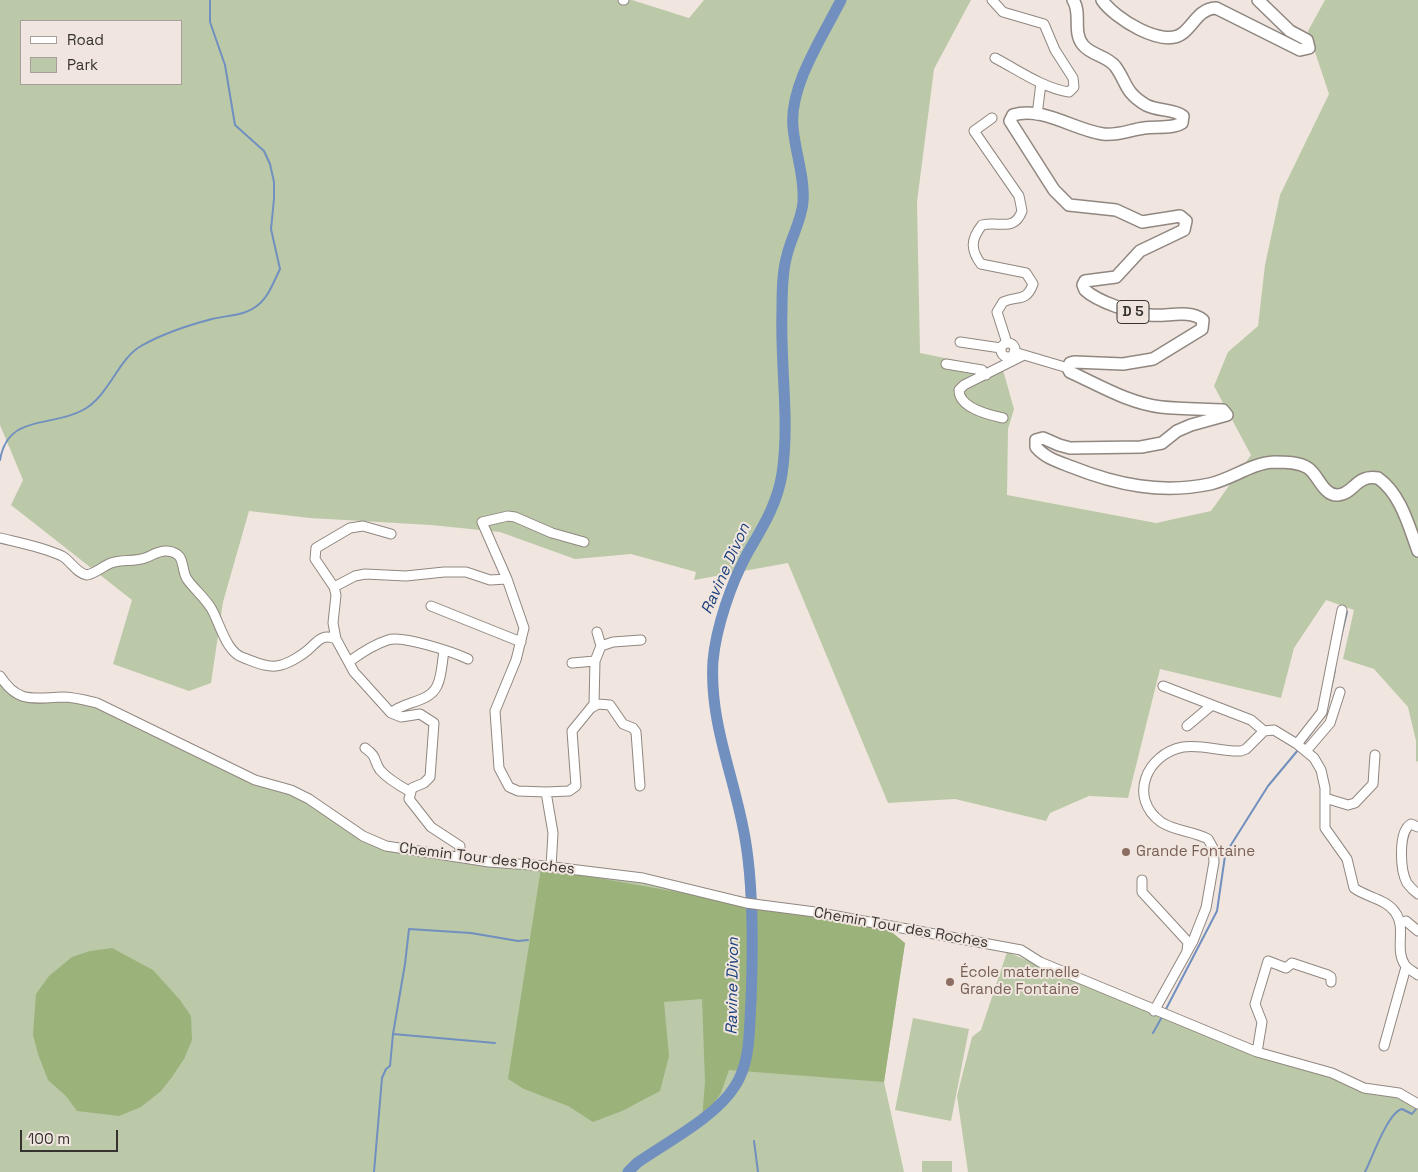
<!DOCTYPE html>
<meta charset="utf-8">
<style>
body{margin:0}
#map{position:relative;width:1418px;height:1172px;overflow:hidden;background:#f0e6df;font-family:"Space Grotesk",sans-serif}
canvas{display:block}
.legend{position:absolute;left:20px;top:20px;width:162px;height:65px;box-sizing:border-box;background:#f0e6df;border:1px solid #a69e99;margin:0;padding:6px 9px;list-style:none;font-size:15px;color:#36322f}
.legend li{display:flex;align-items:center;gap:10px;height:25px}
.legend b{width:25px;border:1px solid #a69e99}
.scale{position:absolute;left:20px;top:1130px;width:98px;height:22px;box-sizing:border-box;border:2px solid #36322f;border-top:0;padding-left:6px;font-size:15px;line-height:18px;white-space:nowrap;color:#36322f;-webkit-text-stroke:4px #f0e6df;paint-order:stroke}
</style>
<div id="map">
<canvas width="1418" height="1172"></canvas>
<ul class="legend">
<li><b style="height:6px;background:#fff"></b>Road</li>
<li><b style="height:14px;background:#bbc9a8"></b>Park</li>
</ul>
<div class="scale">100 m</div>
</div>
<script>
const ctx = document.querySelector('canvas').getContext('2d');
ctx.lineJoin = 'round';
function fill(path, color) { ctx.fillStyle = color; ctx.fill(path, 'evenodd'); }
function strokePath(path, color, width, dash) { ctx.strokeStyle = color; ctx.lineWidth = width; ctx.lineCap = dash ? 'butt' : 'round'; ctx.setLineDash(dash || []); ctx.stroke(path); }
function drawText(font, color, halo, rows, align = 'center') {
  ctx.font = font + ' "Space Grotesk",sans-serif'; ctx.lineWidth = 4; ctx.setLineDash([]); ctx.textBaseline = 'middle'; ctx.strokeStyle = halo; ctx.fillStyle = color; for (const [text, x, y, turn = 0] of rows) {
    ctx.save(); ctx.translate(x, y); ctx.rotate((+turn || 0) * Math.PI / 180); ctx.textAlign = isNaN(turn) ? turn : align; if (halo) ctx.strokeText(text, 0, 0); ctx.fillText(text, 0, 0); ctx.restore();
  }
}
const green = new Path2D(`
 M0 0H632L689 18 704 0H971L934 69 917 202 920 353 1003 370 1014 409 1008 429 1007 495 1156 523 1211 511 1251 455 1214 386 1228 352 1258 326 1265 265 1280 195 1329 94 1308 31 1325 0H1418V761L1416 762V741L1408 707 1374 669 1343 659 1354 610 1326 600 1294 648 1281 698 1160 669 1128 798 1089 796 1050 813 1046 821 955 799 888 803 788 563 694 580 696 572 631 554 575 559 500 532 431 525 310 518 249 511 223 602 211 683 189 691 113 664 132 600 11 505 23 480 0 425ZM21 21H181V84H21Z
 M0 676 13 693 80 698 203 757 291 790 386 846 643 878 905 943 884 1082 904 1172H0Z
 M1007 952 1255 1055 1336 1079 1359 1091 1398 1098 1418 1110V1172H968L957 1096 972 1037 981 1030Z
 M913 1018 969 1029 951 1121 895 1110Z
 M922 1161H952V1172H922Z`);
const forest = new Path2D(`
 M541 868 888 929 905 943 884 1082 729 1070 721 1093 702 1120 705 1082 702 999 664 1002 669 1056 660 1091 622 1111 593 1122 568 1106 524 1089 508 1079Z
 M112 948 153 970 180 1000 191 1016 192 1040 184 1059 172 1077 161 1091 141 1107 119 1116 77 1111 66 1096 48 1080 38 1054 33 1035 36 994 49 976 72 957 90 951Z`);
const stream = new Path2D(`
 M0 460C8 413 51 428 83 410 109 396 118 359 141 346 162 334 189 325 212 319 228 315 245 316 258 305 269 296 274 281 280 269L271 229 274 199V182L270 164 264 151 235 125 225 65 210 22V0
 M1340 641 1347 612
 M1326 712 1335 670
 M1303 744 1324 716
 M1165 1011 1217 911 1225 856 1229 848 1268 786 1298 750
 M1153 1033 1163 1015
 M393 1034 495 1043
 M754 1141 758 1172
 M374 1172 382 1078 386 1069 390 1066 393 1034 405 964 409 929 471 933 518 941 528 940
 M1365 1172C1372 1158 1388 1112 1402 1109L1412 1114 1416 1109`);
const river = new Path2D(`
 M628 1172 637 1163C667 1142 716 1117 735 1086 751 1062 749 1029 751 1001 753 950 754 889 745 838 735 778 709 723 713 661 716 627 731 584 747 554 762 528 777 505 782 474 790 420 780 366 782 311 782 294 782 272 787 255 791 238 802 219 803 202 805 177 795 152 793 127 789 86 823 36 841 0`);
const minor = new Path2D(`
 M623 0H624
 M992 0 1003 12 1044 24 1055 50 1073 78 1074 87 1069 92C1043 88 1018 70 995 58
 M1037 115 1041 83
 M992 118 974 131 1019 196 1022 211C1014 232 1000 221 982 225 971 239 970 249 981 264L1026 273 1033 284C1026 303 1018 295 1003 302L997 312 1007 343
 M960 342 1001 348
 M1001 350a7 7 0 1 1 14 0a7 7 0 1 1-14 0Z
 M1014 352 1068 368
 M946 364 982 370 986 375
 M1003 418C989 415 959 408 959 390L964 385 1024 355
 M0 538C21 543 43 547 62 556 71 561 76 573 87 575 96 573 103 566 111 563 122 559 134 562 145 558 152 556 158 550 167 551 187 553 180 568 187 579 194 589 204 597 211 608 220 623 226 653 244 658 255 662 269 669 281 665 289 663 301 656 308 650 317 642 322 633 336 639L354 672 391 713 401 717 420 714 434 723 430 777 424 783 412 788 409 799 431 827 460 846V857
 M334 587 355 576 365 574 406 576 444 572H466L490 580 507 579
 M431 606 521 642
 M597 632 601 646
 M336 639 333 623 336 595 334 587 315 559 316 548 350 528 363 526 391 534
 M350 661C361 653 375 644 388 640 402 635 453 652 468 659
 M572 663 595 661
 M0 676C18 704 33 698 62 697 74 697 85 700 97 703L255 780 291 790 309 799 363 836 386 846 489 862 545 866 643 878 746 903 815 912 1021 950 1040 962 1257 1052 1332 1073 1364 1088 1399 1093 1418 1104
 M1163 686 1251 720 1264 731
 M591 708 598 704 610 705 623 724 633 728 636 732 640 786
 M391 713C404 701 429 703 437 686 442 676 442 662 444 651
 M1187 726 1212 705
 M1297 744 1322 712 1342 610
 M365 748C378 757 373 760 380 770 387 778 400 786 409 791
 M1306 751 1330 723 1340 692
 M546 792 569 791 576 786 572 731 594 704 595 661 601 646 613 642 641 640
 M1325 798 1348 805 1355 803 1373 784 1375 755
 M1418 827 1411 824C1398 831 1400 870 1407 883 1410 887 1414 891 1418 894
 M551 867 553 833 546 792 518 791 509 787 499 768 495 711 516 660 524 628 507 579 482 522 508 516 515 517 552 533 584 542
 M1142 880V892L1188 942 1187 951
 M1401 923 1406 921 1418 931
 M1154 1011 1193 941 1206 908 1214 862 1213 848 1208 839C1193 831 1174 831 1161 822 1128 798 1146 754 1183 747 1202 744 1222 752 1241 751L1246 749 1264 731 1274 730 1297 744 1314 758 1321 770 1325 788V828L1347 859 1354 888C1366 897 1386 899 1395 912 1407 928 1394 949 1405 965 1408 969 1414 972 1418 975
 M1384 1046 1406 967
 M1257 1052 1262 1022 1255 1004 1268 961 1286 968 1292 963 1328 975 1331 977V982`);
const major = new Path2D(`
 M1073 0C1082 13 1072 32 1083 45 1091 55 1107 56 1115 66 1127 82 1124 92 1146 105 1157 111 1174 109 1183 116L1182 123C1172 129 1156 126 1144 128 1130 130 1117 136 1103 134 1074 130 1043 106 1013 115L1010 121 1054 190 1069 205 1116 210 1142 222 1180 216 1186 221 1184 230 1140 251 1116 277 1085 281 1083 285 1085 290C1098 302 1132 313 1150 315 1167 317 1189 309 1203 320L1202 329 1153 359 1123 364 1074 362 1070 363 1068 368 1070 372C1099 385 1128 403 1161 407 1181 409 1202 409 1223 410L1227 415 1191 425 1177 431 1162 443 1141 447 1070 448 1059 445 1043 438 1036 440V447C1045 458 1059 462 1072 467 1117 485 1162 494 1210 484 1232 479 1252 463 1274 462 1285 462 1299 462 1308 468 1318 474 1323 496 1338 495 1354 494 1356 474 1378 478 1401 494 1409 527 1418 551
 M1102 0C1114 18 1163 49 1183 33 1195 23 1199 9 1216 8L1300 50 1309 48 1307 40 1290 31 1258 0`);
const markers = [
 [1126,852,5,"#8d6e63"],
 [950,982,5,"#8d6e63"]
];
const shields = [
 [1133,312,32]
];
const shieldNames = [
 ["D 5",1133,312]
];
const educationNames = [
 ["Grande Fontaine",1136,852],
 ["École maternelle",960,973],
 ["Grande Fontaine",960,990]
];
const streetNames = [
 ["Chemin Tour des Roches",487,859,7],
 ["Chemin Tour des Roches",901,928,10]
];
const waterNames = [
 ["Ravine Divon",726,569,-66],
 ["Ravine Divon",733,986,-89]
];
fill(green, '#bbc9a8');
fill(forest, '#9bb27b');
strokePath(stream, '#718fbf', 2);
strokePath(river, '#718fbf', 11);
strokePath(minor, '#908780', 11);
strokePath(major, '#908780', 14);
strokePath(minor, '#fff', 9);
strokePath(major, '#fff', 11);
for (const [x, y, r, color] of markers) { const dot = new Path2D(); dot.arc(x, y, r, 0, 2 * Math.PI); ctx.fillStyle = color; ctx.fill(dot); strokePath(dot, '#f0e6df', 2); }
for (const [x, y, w] of shields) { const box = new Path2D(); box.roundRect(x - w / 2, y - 11.5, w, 23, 4); ctx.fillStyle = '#f0e6df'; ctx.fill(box); strokePath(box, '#36322f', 1); }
drawText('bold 14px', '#36322f', null, shieldNames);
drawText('15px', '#785e54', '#f0e6df', educationNames, 'left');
drawText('15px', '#36322f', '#f0e6df', streetNames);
drawText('italic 16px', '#1c407c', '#f0e6df', waterNames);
</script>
